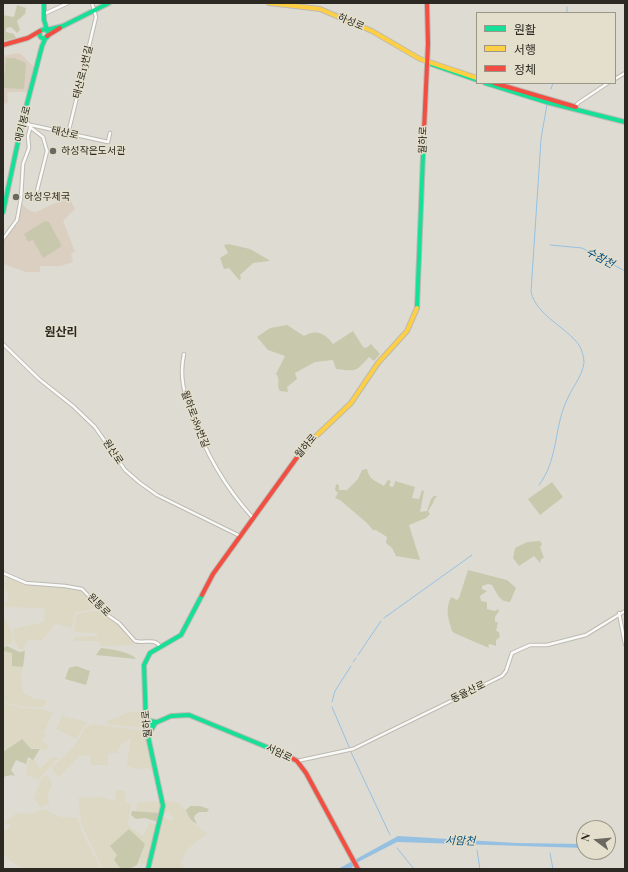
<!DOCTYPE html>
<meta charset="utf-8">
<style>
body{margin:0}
#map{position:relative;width:628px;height:872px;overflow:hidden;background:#dedcd2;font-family:"Playfair Display","Noto Sans KR",serif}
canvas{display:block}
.frame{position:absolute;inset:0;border:4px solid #2b2922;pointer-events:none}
.legend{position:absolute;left:476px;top:12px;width:140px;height:72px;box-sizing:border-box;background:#e4dfcc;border:1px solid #9a9688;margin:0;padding:5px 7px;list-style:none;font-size:12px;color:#2b2922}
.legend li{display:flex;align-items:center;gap:8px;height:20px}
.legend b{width:20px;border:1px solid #9a9688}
.north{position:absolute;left:576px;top:820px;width:40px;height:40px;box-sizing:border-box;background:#e4dfcc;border:1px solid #9a9688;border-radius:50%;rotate:286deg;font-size:11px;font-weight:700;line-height:16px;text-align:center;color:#2b2922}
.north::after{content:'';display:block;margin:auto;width:14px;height:18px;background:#6a6860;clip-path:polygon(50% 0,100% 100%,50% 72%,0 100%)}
</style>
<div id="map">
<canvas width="628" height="872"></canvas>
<div class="frame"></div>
<ul class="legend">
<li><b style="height:5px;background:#16e098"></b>원활</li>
<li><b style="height:5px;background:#ffcf43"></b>서행</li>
<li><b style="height:5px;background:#f24e42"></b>정체</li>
</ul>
<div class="north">N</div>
</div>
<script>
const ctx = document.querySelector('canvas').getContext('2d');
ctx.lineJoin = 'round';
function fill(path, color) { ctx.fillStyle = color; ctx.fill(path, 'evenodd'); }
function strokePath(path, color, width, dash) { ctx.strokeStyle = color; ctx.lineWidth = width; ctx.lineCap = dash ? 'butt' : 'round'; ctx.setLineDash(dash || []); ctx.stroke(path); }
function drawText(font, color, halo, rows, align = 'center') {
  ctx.font = font + ' "Playfair Display","Noto Sans KR",serif'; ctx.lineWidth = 3; ctx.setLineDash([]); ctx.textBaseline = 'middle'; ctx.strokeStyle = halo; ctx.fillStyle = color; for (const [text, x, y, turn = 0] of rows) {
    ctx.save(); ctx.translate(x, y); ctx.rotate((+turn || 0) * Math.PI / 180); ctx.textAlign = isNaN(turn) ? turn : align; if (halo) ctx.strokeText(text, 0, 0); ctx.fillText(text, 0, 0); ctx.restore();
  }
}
const built = new Path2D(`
 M8 577 28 585 78 589 99 608 75 612 72 628 55 624 42 640H27L24 649H19L15 642 13 629 44 622 45 608 3 607 9 598 4 585Z
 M101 611 118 624 133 642V645L101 646 99 641H74V637L98 636 97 633 74 632 76 615 85 612Z
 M3 616 12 632 13 642 11 644 3 645Z
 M3 651 12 653V666L23 667 21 677 23 692 34 699 45 700 46 703 44 707H25L3 702Z
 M3 703 23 708 41 709 53 712 44 733 46 735 42 742 48 745V747L45 751 38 748 31 749 21 739 3 752Z
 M141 711 144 712V728L107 724 108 720 120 717 125 713Z
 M62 716 87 722 76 739 56 729Z
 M93 724 144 731 154 773 147 768 137 769 127 766 131 737 121 745 117 753H108V765H91L90 755 79 756 58 778 52 767 73 748 86 727Z
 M57 757 58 758 38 780 26 775 28 760 34 759 40 769 51 758Z
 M46 775 52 781V785L48 793 49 803 41 808 33 798 42 778Z
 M116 790 125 791V802L131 804 128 825 143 836 149 823 158 825 148 862 143 864 139 863 145 844 129 829 111 847 117 855 114 860 121 869H103L81 823 78 798 100 797 115 801Z
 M165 800 178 803 184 808 191 821 207 834 190 847 185 854 181 862 185 869H149L163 816 170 821 174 818 168 812 164 814Z
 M161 801 160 813 136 811 137 803Z
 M43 809 61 817 77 818 82 832 101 869H23L7 858 3 852V830L7 831 10 825 5 822 17 813 30 814Z`);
const education = new Path2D(`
 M18 53 21 54 34 67 29 92H7L8 103 3 104V54V56Z
 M70 199 75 209 63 221 75 251 71 254 73 262 61 266H40V272H26L3 264V241L17 223 22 204 30 211 36 212 55 203Z`);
const green = new Path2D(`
 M17 5 26 8 25 14 17 21 20 30 17 33 11 27 6 28V32L14 34 16 38 3 41V15L14 17Z
 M6 58H14L26 63 24 89 3 88Z
 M45 221 49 222 62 246 43 258 33 240 28 242 24 234Z
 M228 244 250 249 269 260V261L253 263 240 275 241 279 239 280 229 268 224 269 220 258 228 253 224 245Z
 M287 325 304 336C316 329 325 333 333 344L353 331 363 347 366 348 371 344 380 354 374 361 369 357C354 373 357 371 336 369L333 360 315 362 295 373 297 379 287 387 288 392 280 391C276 387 281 379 276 374L285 356 268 350 257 337 270 328Z
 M367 469C369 480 376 481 384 486L388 480 391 481 389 485 391 487 394 486 395 481 415 487 412 498 419 499 422 490 424 491 420 512 427 511 431 499 434 496H437L434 500 433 503 428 511 430 514 426 518 409 525 420 560 396 556 392 548 386 543 387 537 376 530H373L367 523 340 500 335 498 338 493 335 490 336 484 339 485V490H347L358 479 362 470Z
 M552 482 563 497 540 515 528 499Z
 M540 541 542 544 540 547 544 558 541 559 540 563 534 556 519 566 513 558 515 548 527 542Z
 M468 570 507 580 516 588 510 602C499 602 497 593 492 585L488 584 482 586V589L487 591 480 596 481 601 487 602V609L495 611 498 609 499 611 495 617V622H498L496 631 499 632 500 637 496 640V646L490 644 488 645 489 648 454 633 452 631C448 618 445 610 451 597L457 600 459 598Z
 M7 646 19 652 25 651 23 667 12 666V653L3 651V648Z
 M101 648C110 649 132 652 136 659L96 655Z
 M76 666 90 671 86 685 65 679 69 668Z
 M22 739 31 749H40L33 760 28 757 26 764 16 760 11 770 15 776 11 775 3 777V752Z
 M190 806H200L209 809 207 812H199L195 815 194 818 197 824C191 822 188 816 186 810Z
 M132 811 160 813 158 822 145 818 136 819 131 815Z
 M129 829 145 844 137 865 129 869H121L114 860 117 855 110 846Z`);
const water = new Path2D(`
 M398 836 517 843 584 844V848L397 842 360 861 350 869H338Z`);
const stream = new Path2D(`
 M567 7V13
 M551 89 553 83
 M550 245 582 248 625 271
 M539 485C558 460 554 429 566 402 571 389 582 377 584 363 584 357 582 350 579 345 565 326 537 316 531 292L541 139 547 104
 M384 618 472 555
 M358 655 381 621
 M353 662 356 658
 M332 702 335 691 351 666
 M332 707 350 749
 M351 752 390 835
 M397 848 414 869
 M477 850 480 869
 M550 853 553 869`);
const street = new Path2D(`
 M44 14 68 3
 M615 79 625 73
 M575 107 578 103 608 83
 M26 111 28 124
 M22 123 108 142 110 133
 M30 127 43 137 47 151 35 199
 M68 134 96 17 92 3
 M3 239 17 220 21 198 23 164 29 148 28 136 31 125
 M3 344 39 379 73 406 95 427 125 470 140 483 157 495 240 536
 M184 354C179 377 184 393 192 414 205 453 225 487 253 518
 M3 573 26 583 65 586 82 589 106 614 119 623 135 641C144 644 154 637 161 647
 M619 613 625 644
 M297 761 353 749 502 676 506 671 512 653 530 645H547L586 635 625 611`);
const fast = new Path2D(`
 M44 3V20L47 30 63 26 109 3
 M39.5 34a4.5 4.5 0 1 1 9 0a4.5 4.5 0 1 1-9 0Z
 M431 64 477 80
 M485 83 546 102 625 122
 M3 212 22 123 42 46 46 37
 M417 308 424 130
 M146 716 150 721 156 722 148 735
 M146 727 171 716 189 715 286 755
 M148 869 163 806 146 727 144 665 150 653 181 635 202 595`);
const slow = new Path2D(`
 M269 3 320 9 372 31 420 59 477 78
 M311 441 351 403 378 363 407 331 417 308`);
const jam = new Path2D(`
 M47 36 60 28
 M3 45 28 38 40 31
 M494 83 576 107
 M424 130 428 44 427 3
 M202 595 213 574 298 456 311 441
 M286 755 297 761 306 773 358 869`);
const markers = [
 [53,151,4,"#6a6860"],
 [16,197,4,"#6a6860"]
];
const streetNames = [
 ["하성로",351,22,23],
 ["태산로13번길",83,72,-76],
 ["애기봉로",23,124,-76],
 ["태산로",65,133,13],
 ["월하로",423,140,-88],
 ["월하로589번길",195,419,69],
 ["월하로",306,446,-50],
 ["원산로",113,452,56],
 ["원통로",99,605,45],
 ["동을산로",468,692,-26],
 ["월하로",147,724,-96],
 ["서암로",279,753,26]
];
const poiNames = [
 ["하성작은도서관",61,151],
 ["하성우체국",24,197]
];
const waterNames = [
 ["수참천",600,258,28],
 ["서암천",460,841,2]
];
const quarterNames = [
 ["원산리",61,332]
];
fill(built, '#dcd8c4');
fill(education, '#dbcfc2');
fill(green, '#c7c8ac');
fill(water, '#96c0e2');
strokePath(stream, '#96c0e2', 1);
strokePath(street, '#bcbab2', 4.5);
strokePath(fast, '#bcbab2', 6);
strokePath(slow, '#bcbab2', 6);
strokePath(jam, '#bcbab2', 6);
strokePath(street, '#fafaf8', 2.5);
strokePath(fast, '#16e098', 4);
strokePath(slow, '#ffcf43', 4);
strokePath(jam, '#f24e42', 4);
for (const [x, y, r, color] of markers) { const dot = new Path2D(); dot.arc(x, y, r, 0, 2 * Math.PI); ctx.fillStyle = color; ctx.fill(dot); strokePath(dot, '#e4dfcc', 1.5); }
drawText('10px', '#2b2922', '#e4dfcc', streetNames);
drawText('10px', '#2b2922', '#e4dfcc', poiNames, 'left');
drawText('italic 11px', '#024d7e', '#e4dfcc', waterNames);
drawText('bold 12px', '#2b2922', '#e4dfcc', quarterNames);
</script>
